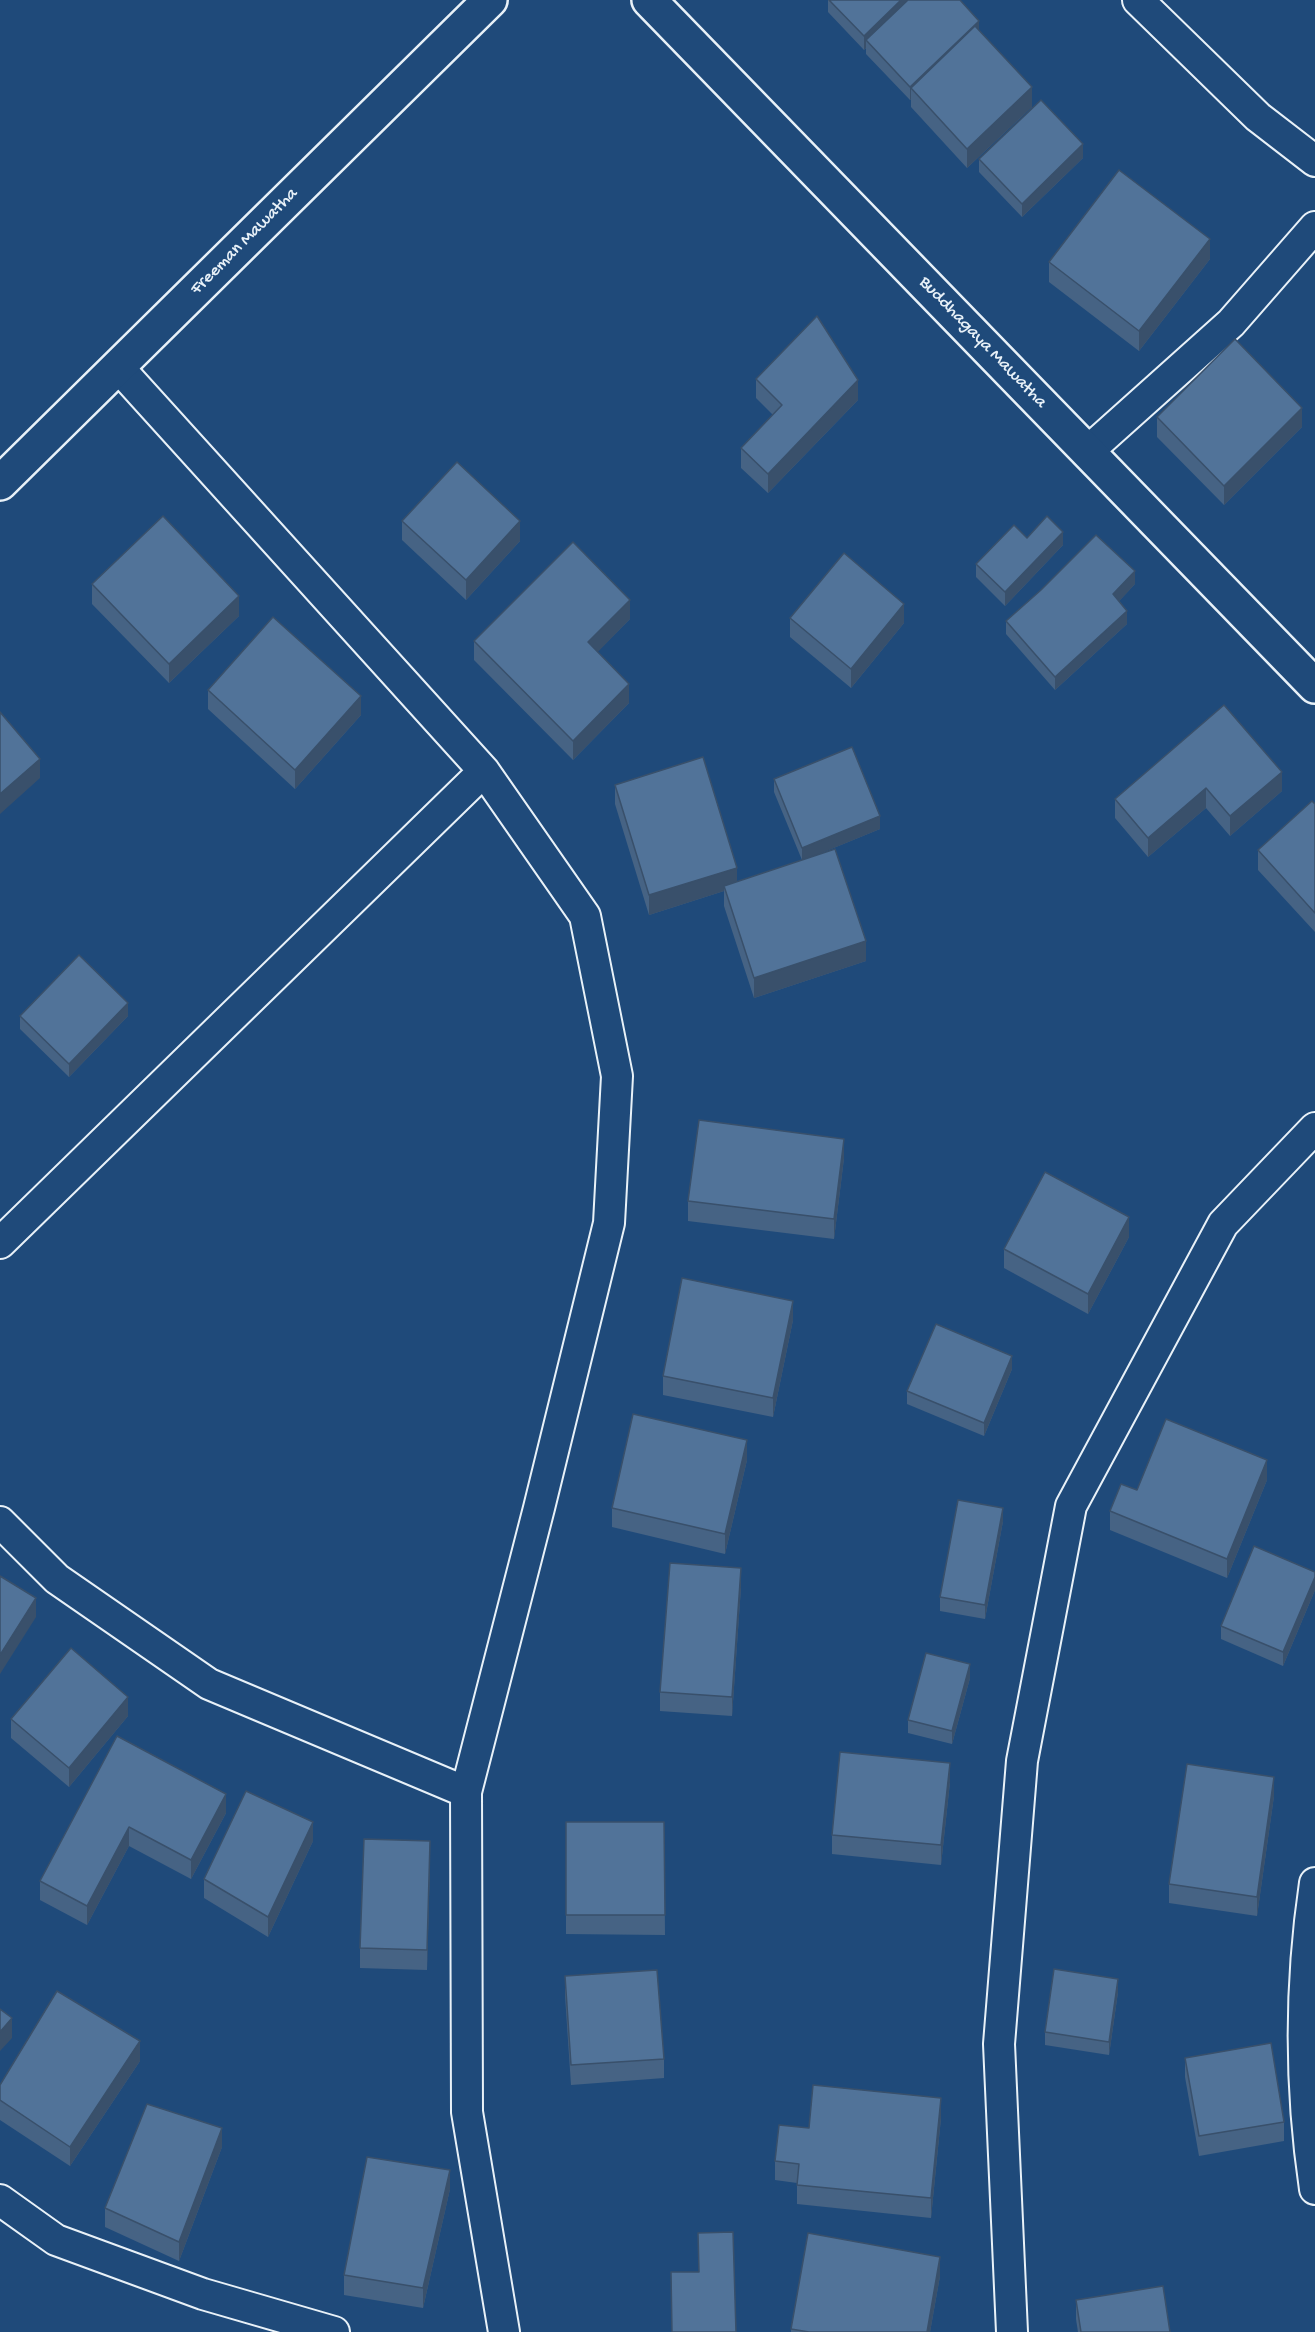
<!DOCTYPE html>
<style>
body{margin:0}
canvas{display:block;background:#1f4a7a}
</style>
<canvas width="1315" height="2332"></canvas>
<script>
const ctx = document.querySelector('canvas').getContext('2d');
ctx.lineJoin = 'round';
function strokePath(path, color, width, dash) { ctx.strokeStyle = color; ctx.lineWidth = width; ctx.lineCap = dash ? 'butt' : 'round'; ctx.setLineDash(dash || []); ctx.stroke(path); }
function fill(path, color) { ctx.fillStyle = color; ctx.fill(path, 'evenodd'); }
function drawText(font, color, halo, rows, align = 'center') {
  ctx.font = font + ' "Gochi Hand",sans-serif'; ctx.lineWidth = 4.5; ctx.setLineDash([]); ctx.textBaseline = 'middle'; ctx.strokeStyle = halo; ctx.fillStyle = color; for (const [text, x, y, turn = 0] of rows) {
    ctx.save(); ctx.translate(x, y); ctx.rotate((+turn || 0) * Math.PI / 180); ctx.textAlign = isNaN(turn) ? turn : align; if (halo) ctx.strokeText(text, 0, 0); ctx.fillText(text, 0, 0); ctx.restore();
  }
}
const street = new Path2D(`
 M1138 0 1258 117 1315 161
 M118 367 484 771 585 916 617 1076 609 1223 539 1508 466 1792 467 2112 504 2332
 M1087 452 1231 323 1315 227
 M0 1243 484 771
 M0 1522 57 1579 209 1684 466 1792
 M1315 1883C1300 1984 1300 2088 1315 2189
 M0 2200 56 2240 203 2294 334 2332
 M1012 2332 999 2044 1022 1761 1071 1506 1223 1224 1315 1128`);
const secondary = new Path2D(`
 M649 0 1315 686
 M0 483 490 0`);
const wall = new Path2D(`
 M828 0H960L979 30 1032 107 967 168 911 107V99L910 100 866 54V48L864 50 828 12Z
 M1083 158 1022 217 979 172V159Z
 M1210 259 1139 351 1049 282V262Z
 M756 379 858 400 768 493 741 468V448L773 415 756 398Z
 M1157 417 1302 427 1224 505 1157 437Z
 M402 521 520 541 466 600 402 540Z
 M1027 538 1063 545 1005 606 976 577V564Z
 M92 584 239 616 169 683 92 604Z
 M1135 584 1119 601 1127 624 1055 690 1006 634V621Z
 M790 618 904 623 851 688 790 637Z
 M630 619 597 652 629 703 573 760 474 660V641Z
 M208 690 361 715 295 789 208 709Z
 M1224 705 1282 791 1230 836 1206 808 1148 857 1115 818V799Z
 M774 779 880 829 809 858 866 961 754 998 724 906V891L649 915 615 804V785L737 882 802 860 774 792Z
 M1315 804V932L1258 870V850Z
 M20 1016H128L69 1077 20 1029Z
 M844 1158 834 1239 688 1221V1201Z
 M1129 1237 1088 1314 1004 1268V1249Z
 M793 1320 773 1417 663 1395V1376Z
 M1012 1369 984 1436 907 1404V1391Z
 M747 1460 725 1554 612 1527V1508Z
 M1267 1480 1227 1578 1110 1530V1511L1137 1490Z
 M1003 1521 985 1619 940 1611V1597Z
 M1315 1572V1590L1283 1666 1221 1639V1626Z
 M741 1587 732 1716 660 1711V1692Z
 M970 1678 952 1744 908 1733V1720Z
 M128 1716 69 1787 11 1738V1719Z
 M117 1736 226 1813 191 1879 129 1846 87 1925 40 1900V1881Z
 M950 1782 941 1865 832 1854V1835Z
 M1274 1796 1257 1916 1169 1903V1884Z
 M566 1822H664L665 1935 566 1934Z
 M313 1841 268 1937 204 1898V1879Z
 M430 1861 427 1970 360 1968V1948Z
 M565 1976 664 2059V2078L571 2085 565 1995Z
 M1118 1992 1109 2055 1045 2045V2032Z
 M1185 2058 1284 2122V2141L1199 2156 1185 2077Z
 M140 2061 70 2166 0 2120V2085Z
 M941 2118 931 2218 797 2204V2183L775 2180V2161Z
 M222 2147 179 2261 105 2227V2208Z
 M450 2189 423 2308 344 2295V2275Z
 M940 2276 930 2332H791V2329Z
 M1076 2300 1170 2332H1078L1076 2319Z`);
const shadedWall = new Path2D(`
 M901 0H914L866 40V48L864 50V36Z
 M979 21V34L911 88V99L910 100V87Z
 M1032 87V107L967 168V149Z
 M1083 144V158L1022 217V204Z
 M1210 239V259L1139 351V331Z
 M858 380V400L768 493V474Z
 M1302 408V427L1224 505V486Z
 M520 521V541L466 600V580Z
 M1063 532V545L1005 606V592Z
 M1135 571V584L1113 608V594Z
 M239 596V616L169 683V664Z
 M630 600V619L588 662V642Z
 M904 604V623L851 688V669Z
 M1127 611V624L1055 690V677Z
 M629 684V703L573 760V741Z
 M361 696V715L295 789V770Z
 M40 759V778L0 814V794Z
 M1282 772V791L1230 836V816Z
 M1206 788V808L1148 857V838Z
 M880 816V829L802 861V848Z
 M737 868V887L724 886V891L649 915V895Z
 M866 941V961L754 998V978Z
 M128 1003V1016L69 1077V1064Z
 M844 1139V1158L834 1239V1219Z
 M1129 1217V1237L1088 1314V1294Z
 M793 1301V1320L773 1417V1398Z
 M1012 1356V1369L984 1436V1423Z
 M747 1440V1460L725 1554V1534Z
 M1267 1460V1480L1227 1578V1559Z
 M1003 1508V1521L985 1619V1605Z
 M741 1568V1587L732 1716V1697Z
 M1315 1577V1590L1283 1666V1652Z
 M36 1598V1617L0 1674V1655Z
 M970 1664V1678L952 1744V1731Z
 M128 1697V1716L69 1787V1768Z
 M950 1763V1782L941 1865V1845Z
 M1274 1777V1796L1257 1916V1897Z
 M226 1794V1813L191 1879V1860Z
 M313 1822V1841L268 1937V1917Z
 M129 1827V1846L87 1925V1906Z
 M430 1841V1861L427 1970V1950Z
 M1118 1979V1992L1109 2055V2042Z
 M12 2018V2038L0 2051V2032Z
 M140 2041V2061L70 2166V2147Z
 M941 2098V2118L931 2218V2198Z
 M222 2128V2147L179 2261V2242Z
 M450 2170V2189L423 2308V2288Z
 M940 2257V2276L930 2332H927Z`);
const building = new Path2D(`
 M829 0H901L864 36Z
 M908 0H960L979 21 910 87 866 40Z
 M975 26 1032 87 967 149 911 88Z
 M1041 100 1083 144 1022 204 979 159Z
 M1119 170 1210 239 1139 331 1049 262Z
 M817 316 858 380 768 474 741 448 782 405 756 379Z
 M1235 339 1302 408 1224 486 1157 417Z
 M457 462 520 521 466 580 402 521Z
 M163 516 239 596 169 664 92 584Z
 M1047 516 1063 532 1005 592 976 564 1014 525 1027 538Z
 M1096 535 1135 571 1113 594 1127 611 1055 677 1006 621 1041 590Z
 M573 542 630 600 588 642 629 684 573 741 474 641Z
 M844 553 904 604 851 669 790 618Z
 M273 617 361 696 295 770 208 690Z
 M1224 705 1282 772 1230 816 1206 788 1148 838 1115 799Z
 M0 712 40 759 0 794Z
 M852 747 880 816 802 848 774 779Z
 M703 757 737 868 649 895 615 785Z
 M1312 801 1315 804V913L1258 850Z
 M835 849 866 941 754 978 724 886Z
 M79 955 128 1003 69 1064 20 1016Z
 M699 1120 844 1139 834 1219 688 1201Z
 M1045 1172 1129 1217 1088 1294 1004 1249Z
 M682 1278 793 1301 773 1398 663 1376Z
 M936 1324 1012 1356 984 1423 907 1391Z
 M633 1414 747 1440 725 1534 612 1508Z
 M1166 1419 1267 1460 1227 1559 1110 1511 1121 1484 1137 1490Z
 M958 1500 1003 1508 985 1605 940 1597Z
 M1254 1546 1315 1572V1577L1283 1652 1221 1626Z
 M670 1563 741 1568 732 1697 660 1692Z
 M0 1576 36 1598 0 1655Z
 M71 1648 128 1697 69 1768 11 1719Z
 M926 1653 970 1664 952 1731 908 1720Z
 M117 1736 226 1794 191 1860 129 1827 87 1906 40 1881Z
 M840 1752 950 1763 941 1845 832 1835Z
 M1187 1764 1274 1777 1257 1897 1169 1884Z
 M246 1791 313 1822 268 1917 204 1879Z
 M566 1822H664L665 1915H566Z
 M364 1839 430 1841 427 1950 360 1948Z
 M1054 1969 1118 1979 1109 2042 1045 2032Z
 M657 1970 664 2059 571 2065 565 1976Z
 M57 1991 140 2041 70 2147 0 2100V2085Z
 M0 2009 12 2018 0 2032Z
 M1271 2043 1284 2122 1199 2136 1185 2058Z
 M813 2085 941 2098 931 2198 797 2185 799 2164 775 2161 779 2125 809 2128Z
 M147 2104 222 2128 179 2242 105 2208Z
 M367 2157 450 2170 423 2288 344 2275Z
 M733 2232 736 2332H672L671 2272H699L698 2233Z
 M808 2233 940 2257 927 2332H809L791 2329Z
 M1163 2286 1170 2332H1081L1076 2300Z`);
const streetNames = [
 ["Freeman Mawatha",245,242,-45],
 ["Buddhagaya Mawatha",982,343,46]
];
strokePath(street, '#e8f1f8', 34);
strokePath(secondary, '#e8f1f8', 38);
strokePath(street, '#1f4a7a', 30);
strokePath(secondary, '#1f4a7a', 33);
fill(wall, '#466384');
fill(shadedWall, '#39506b');
fill(building, '#517399');
strokePath(building, '#39506b', 1.5);
drawText('18px', '#e8f1f8', '#1f4a7a', streetNames);
</script>
